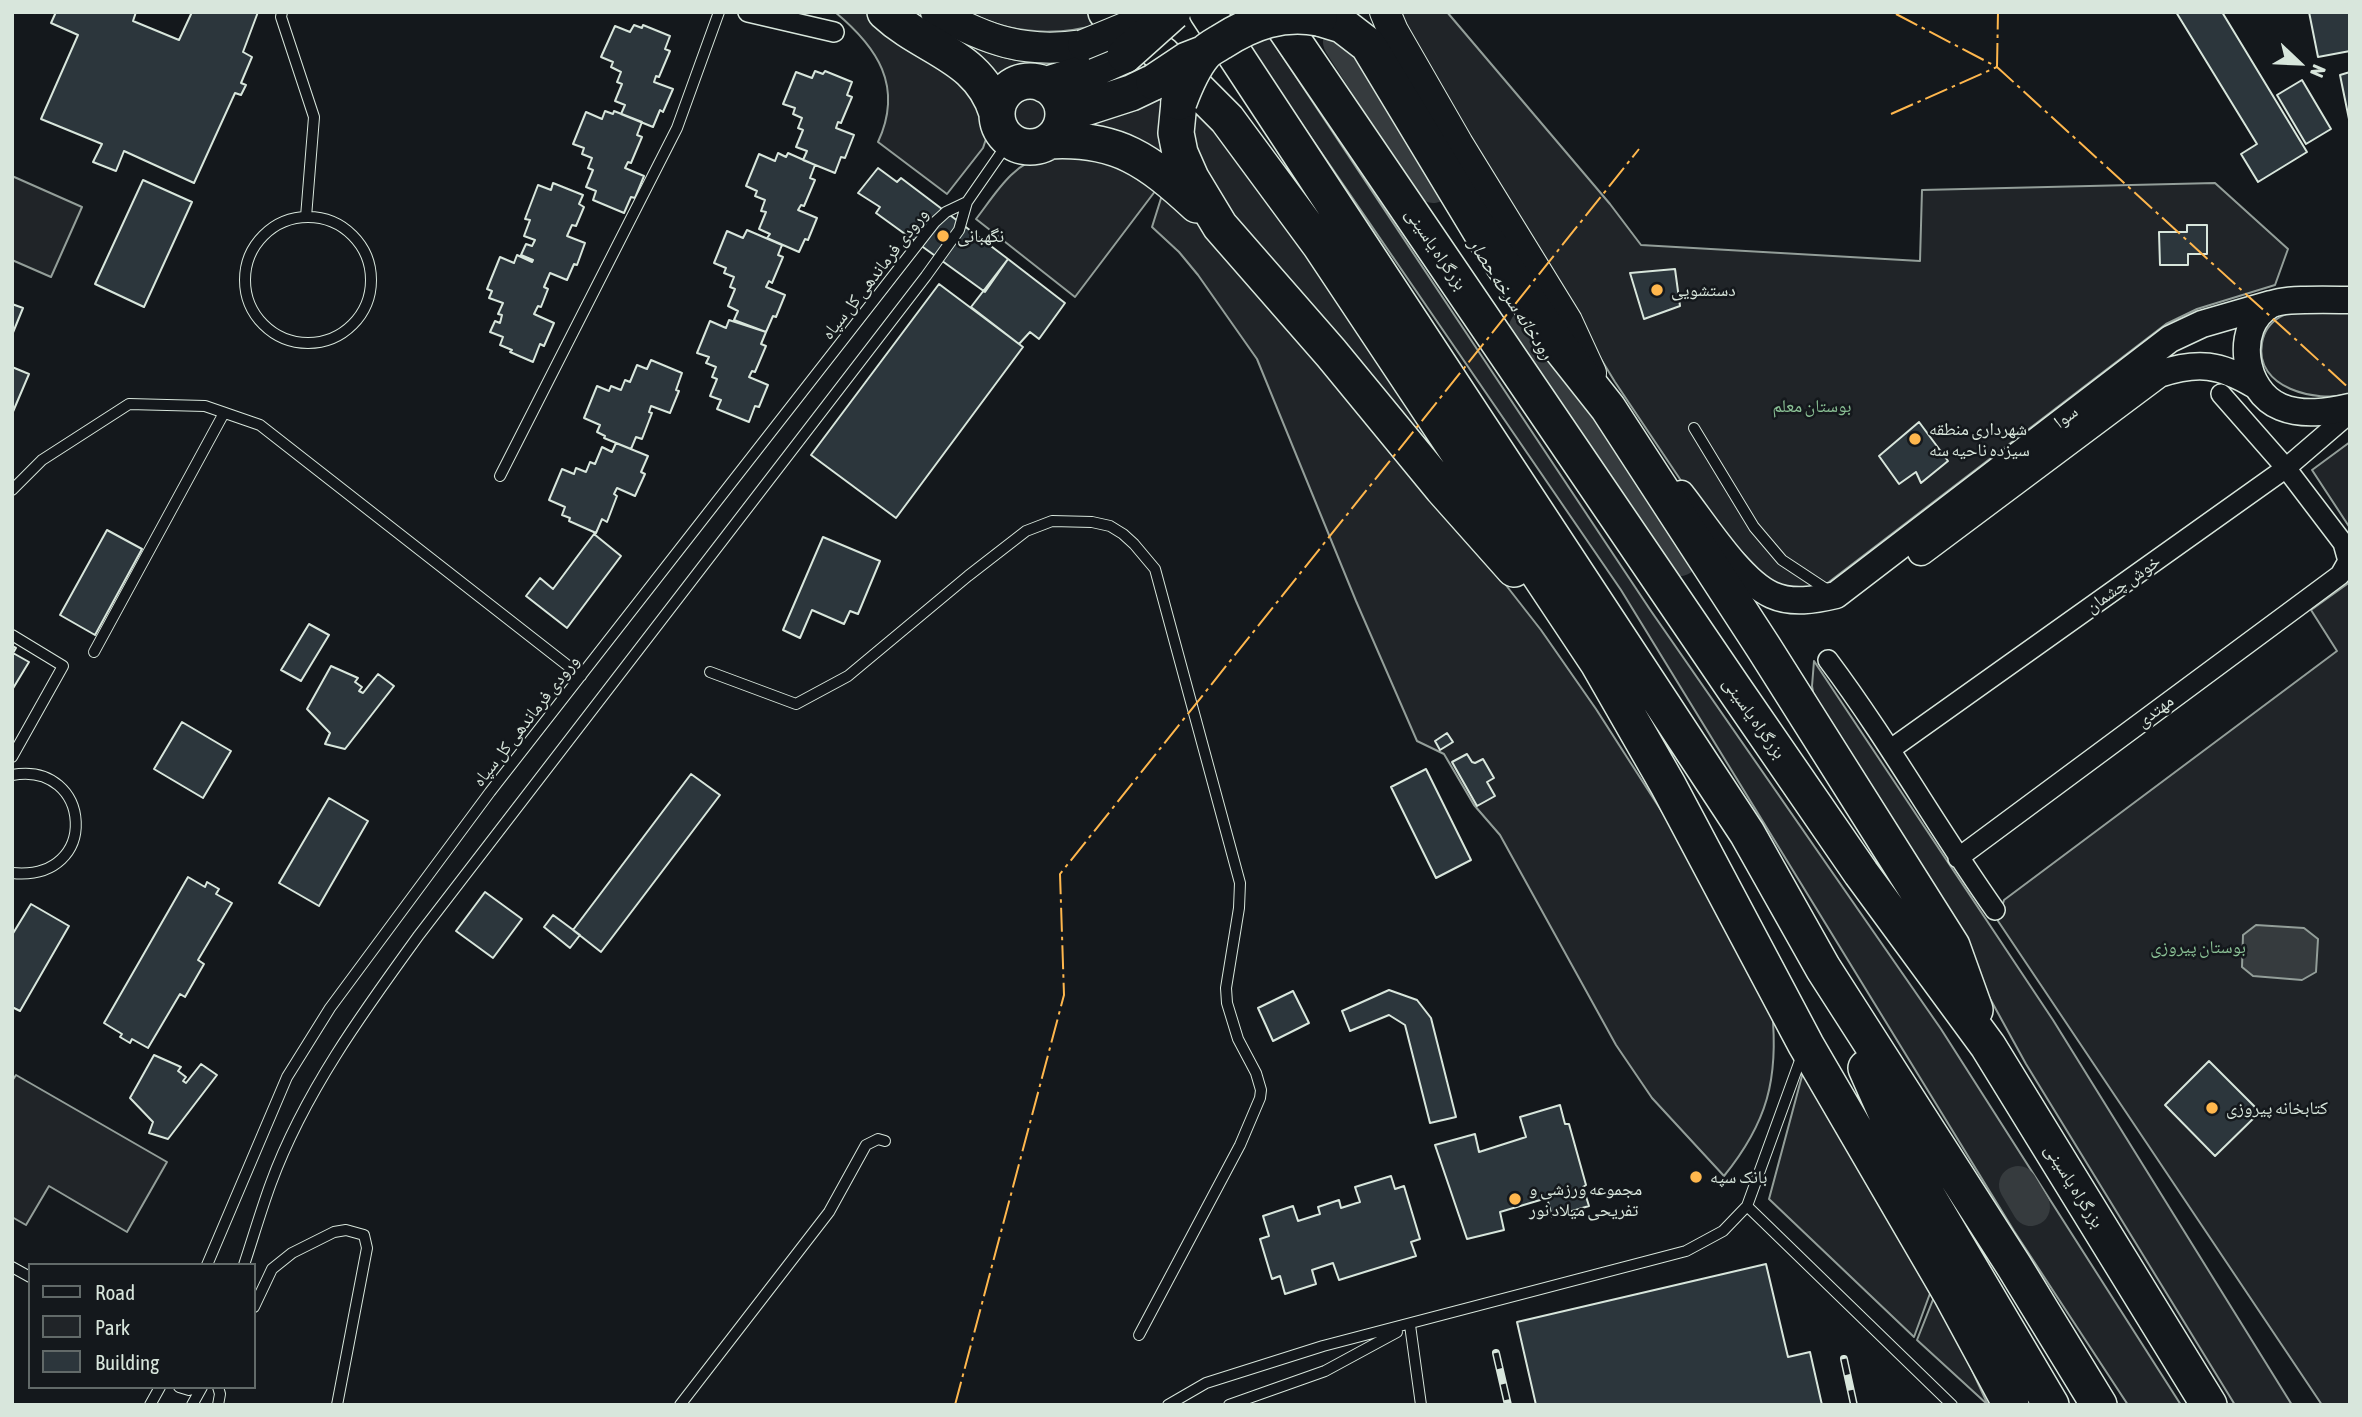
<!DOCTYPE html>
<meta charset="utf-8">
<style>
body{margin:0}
#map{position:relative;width:2362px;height:1417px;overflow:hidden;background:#14181c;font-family:"Asap Condensed",sans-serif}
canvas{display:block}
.frame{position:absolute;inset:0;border:14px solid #d8e6dc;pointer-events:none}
.legend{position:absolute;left:28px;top:1263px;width:228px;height:126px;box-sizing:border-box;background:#14181c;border:2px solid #626a69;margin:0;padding:9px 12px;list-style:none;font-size:21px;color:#d8e6dc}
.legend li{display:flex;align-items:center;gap:14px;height:35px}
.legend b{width:35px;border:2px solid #626a69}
.north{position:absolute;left:2264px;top:28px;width:70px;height:70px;-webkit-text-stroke:5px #14181c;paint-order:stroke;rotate:113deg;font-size:19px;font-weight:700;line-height:28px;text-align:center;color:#d8e6dc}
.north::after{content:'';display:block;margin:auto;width:24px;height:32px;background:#d8e6dc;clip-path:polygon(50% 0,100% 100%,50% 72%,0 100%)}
</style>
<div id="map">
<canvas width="2362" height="1417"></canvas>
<div class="frame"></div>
<ul class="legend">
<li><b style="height:9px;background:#14181c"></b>Road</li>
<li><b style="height:19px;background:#202428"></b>Park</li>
<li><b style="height:19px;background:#2c363c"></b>Building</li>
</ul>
<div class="north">N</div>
</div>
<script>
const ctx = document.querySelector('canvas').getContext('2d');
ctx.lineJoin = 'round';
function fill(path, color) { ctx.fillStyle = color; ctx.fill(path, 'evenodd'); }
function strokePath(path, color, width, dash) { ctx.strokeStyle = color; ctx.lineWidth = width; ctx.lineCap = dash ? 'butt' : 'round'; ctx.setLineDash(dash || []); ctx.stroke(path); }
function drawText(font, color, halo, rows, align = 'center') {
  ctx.font = font + ' "Asap Condensed","Noto Naskh Arabic",sans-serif'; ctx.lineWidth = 5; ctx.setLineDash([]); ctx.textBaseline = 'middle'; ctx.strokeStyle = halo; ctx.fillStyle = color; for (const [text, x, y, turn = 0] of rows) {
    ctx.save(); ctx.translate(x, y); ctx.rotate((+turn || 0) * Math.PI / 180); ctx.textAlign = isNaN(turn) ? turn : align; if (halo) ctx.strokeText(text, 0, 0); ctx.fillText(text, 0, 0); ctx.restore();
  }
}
const green = new Path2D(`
 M835 12H870L948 62 991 124 983 148 947 194 878 142C904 86 877 47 835 12Z
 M968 12H1090L1104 23C1057 37 1012 35 968 12Z
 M1225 12H1253L1651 611 1941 1029 2181 1405H2128L2014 1231 1621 590Z
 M1400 12H1447L1610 204 1641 245 1920 261 1922 190 2215 183 2288 249 2275 285 2197 309 2166 324 1829 582 1816 590 1776 588 1698 506 1615 382 1442 98Z
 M958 41C1007 61 1032 67 1085 59L1056 75C1034 69 1017 67 1000 85Z
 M1187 66 1180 170 1096 137 1075 113Z
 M1012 114a21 21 0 1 1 42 0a21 21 0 1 1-42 0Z
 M1187 99 1254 173 1489 521 1202 184Z
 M1101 155 1142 179 1156 190 1075 297 976 219C994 196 1013 162 1045 156 1062 152 1084 155 1101 155Z
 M12 176 82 207 51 277 12 260Z
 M1163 192 1191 212 1423 479 1541 630 1596 709 1684 846 1772 1010C1779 1079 1767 1123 1724 1176L1652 1098 1616 1045 1500 835 1474 805 1444 754 1417 741 1356 601 1257 359 1198 275 1179 252 1152 227Z
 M2350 309V394C2316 403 2254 388 2262 343 2264 331 2270 323 2280 317 2296 308 2331 309 2350 309Z
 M2350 442V528L2312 470Z
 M2350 582V1405H2322L1998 921 2004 900 2337 651 2311 610Z
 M1814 661 2053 1020 2292 1405H2235L2026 1064 1971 964 1817 716 1812 686Z
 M1806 1061 1932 1288 1914 1337 1769 1199Z
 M16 1075 167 1162 127 1232 49 1186 26 1225 12 1217V1081Z
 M1936 1292 1988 1405 1917 1340Z`);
const water = new Path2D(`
 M2256 925 2304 928 2318 939 2316 972 2302 980 2253 976 2242 967 2243 935Z`);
const river = new Path2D(`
 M1342 42 1433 184
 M1528 328 1680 557
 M2018 1185 2031 1207`);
const building = new Path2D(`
 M56 12H136L133 21 179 40 192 12H258L243 52 252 57 241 83 246 85 241 95 235 93 194 183 124 151 116 171 93 162 102 144 41 119 78 35 51 23Z
 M2176 12H2222L2307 152 2258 182 2241 154 2257 144Z
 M2309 12H2350V51L2318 57Z
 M634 25 642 28 643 25 670 36 665 49 670 51 659 77 656 76 654 82 673 89 663 112 660 110 653 127 621 114 625 105 615 101 622 84 617 82 621 72 611 67 613 62 601 57 615 26 630 32Z
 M815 71 823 74 825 71 852 82 847 95 852 97 841 123 838 122 836 128 854 135 845 158 841 157 835 173 803 160 807 151 796 147 803 130 798 128 802 118 793 114 795 108 783 104 796 72 812 78Z
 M2350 72V124L2340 75Z
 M2302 80 2331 129 2306 144 2277 95Z
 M605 111 613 114 614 111 642 122 637 135 642 137 631 163 628 162 625 168 644 176 635 198 631 197 624 213 593 200 596 191 586 187 593 170 588 168 592 158 582 154 584 148 573 144 586 112 602 119Z
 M778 153 786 157 788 153 815 165 810 178 815 180 804 206 801 205 798 210 817 218 808 240 805 239 799 252 767 238 770 234 759 229 766 212 761 211 765 200 755 196 757 191 746 186 759 154 775 161Z
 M878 168 897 182 901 178 1008 259 985 292 876 213 880 207 858 193Z
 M143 180 192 202 144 307 95 284Z
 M553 183 583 195 579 204 584 207 576 226 572 225 567 236 585 243 577 265 574 264 567 280 550 273 544 287 548 289 541 307 538 306 534 314 554 323 544 346 540 344 533 362 510 352 512 350 500 345 503 337 490 332 495 321 500 323 502 315 498 314 503 303 489 298 492 291 487 289 500 257 514 263 517 255 532 262 533 260 521 255 526 244 532 246 535 240 524 236 530 220 525 219 538 185 551 190Z
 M2187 225H2207V254H2188V265H2160L2159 232H2187Z
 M747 230 782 245 778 255 783 257 772 283 769 281 766 287 785 295 776 317 773 316 766 332 734 320 738 311 728 306 735 289 730 287 734 277 724 273 726 268 714 263 727 231 743 238Z
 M1008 259 1065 303 1039 339 1030 332 1019 344 971 307Z
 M1675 269 1680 306 1644 319 1630 273Z
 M939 284 1023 347 896 518 811 455Z
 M12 304 23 308 12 335Z
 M729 320 766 332 761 344 766 346 755 372 752 371 749 377 768 385 759 407 755 406 749 422 717 409 721 400 710 396 717 379 712 377 716 367 706 363 709 357 697 353 710 321 726 328Z
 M651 360 682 373 676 390 679 391 670 413 651 406 649 412 652 413 642 439 636 437 631 449 604 438 605 436 597 432 600 425 584 418 597 386 609 391 611 386 621 390 625 380 630 382 637 365 647 369Z
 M12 367 29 374 12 414Z
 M1919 422 1948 461 1921 483 1916 472 1899 484 1879 456Z
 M616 443 648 456 641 472 645 474 635 496 617 488 614 494 617 496 607 522 602 519 596 533 569 521 570 518 562 515 565 507 549 500 562 469 574 474 576 468 586 472 590 462 595 464 602 447 612 452Z
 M107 530 142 549 95 635 60 615Z
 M594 534 621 556 567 628 526 596 540 578 553 589Z
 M823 537 880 561 858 614 850 611 844 624 812 610 800 638 783 630Z
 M309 624 329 635 301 681 281 670Z
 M12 646 16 648 13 653 29 662 12 690Z
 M331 666 358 678 355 682 362 687 359 691 363 693 378 674 394 686 345 749 325 744 330 733 307 709Z
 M182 722 231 751 203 798 154 769Z
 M1447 733 1453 742 1440 750 1435 741Z
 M1467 754 1472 762 1475 763 1483 759 1494 778 1487 782 1495 796 1477 806 1452 762Z
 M1426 769 1471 860 1436 878 1391 787Z
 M691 774 720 795 601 952 573 930Z
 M329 798 368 821 319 906 279 883Z
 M188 877 205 887 207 882 219 889 216 894 232 903 198 960 204 964 185 997 180 994 148 1048 132 1039 130 1043 120 1037 122 1034 104 1023Z
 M485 892 522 919 493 958 456 931Z
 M31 904 69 926 20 1011 12 1007V935Z
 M553 915 580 935 570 948 544 927Z
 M1389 990 1417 1000 1431 1018 1456 1117 1430 1123 1405 1025 1389 1015 1350 1031 1342 1011Z
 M1293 991 1309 1023 1273 1041 1258 1008Z
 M154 1055 181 1067 178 1071 186 1077 183 1081 186 1083 201 1064 217 1075 168 1139 149 1133 153 1122 130 1098Z
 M2209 1061 2260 1112 2215 1156 2165 1105Z
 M1560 1105 1565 1124H1569L1586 1185 1583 1187 1589 1206 1552 1217 1547 1198 1500 1212 1504 1230 1467 1239 1435 1145 1475 1134 1479 1152 1526 1137 1520 1117Z
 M1391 1176 1395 1189 1404 1186 1420 1239 1411 1242 1416 1256 1339 1280 1333 1263 1312 1270 1316 1284 1285 1294 1280 1276 1272 1279 1260 1239 1269 1236 1263 1216 1293 1206 1298 1221 1320 1214 1318 1207 1339 1200 1341 1208 1360 1202 1355 1187Z
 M1766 1264 1788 1357 1810 1352 1822 1405H1536L1517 1322Z`);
const lane = new Path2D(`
 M282 12 281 17 314 117 306 217
 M245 280a63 63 0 1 1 126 0a63 63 0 1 1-126 0Z
 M1694 428 1754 527 1782 560 1829 591
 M500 476 677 128 719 12
 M12 490 42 460 129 404 205 406 260 425 581 676
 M12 635 63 666 12 757
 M94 652 224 413
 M710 672 796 704 848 676 968 576 1026 531 1052 521 1092 522 1110 526 1123 534 1134 544 1155 569 1240 883 1239 908 1226 988 1227 1003 1238 1039 1256 1073 1261 1090 1260 1098 1240 1145 1139 1335
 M12 775C92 760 102 882 12 873
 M1747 1206 1952 1405
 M207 1265 287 1077 330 1008 490 792 935 222 946 212 967 202
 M244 1265C253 1238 261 1210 271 1183 304 1093 363 1012 419 935L926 276 959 230 967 202 1010 140
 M12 1267 30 1277
 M254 1307 272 1269 292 1253 334 1232 346 1230 364 1235 367 1248 337 1405
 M1410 1325 1421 1405
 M179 1387 189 1390 201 1387
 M218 1387 220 1394 218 1405
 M150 1405 160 1387
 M192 1405 202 1387
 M680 1405 829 1212 866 1145 878 1139 885 1141
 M1168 1405 1206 1383 1323 1346 1686 1251 1723 1231 1747 1206 1802 1055
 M1229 1405 1325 1371 1397 1332`);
const street = new Path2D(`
 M748 12 834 32
 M1828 660C1888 740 1937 828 1995 910
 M1891 749 2286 468 2350 413
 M1958 858 2340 575 2348 561 2343 543 2286 468 2221 394`);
const secondary = new Path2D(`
 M2350 300C2334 300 2282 298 2270 305 2233 327 2243 392 2281 407 2303 416 2328 412 2350 407
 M1681 494C1704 523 1739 580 1772 595 1792 604 1815 600 1836 595L2170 339 2202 324 2271 304
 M1921 552 2159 374C2198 361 2220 364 2255 385`);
const primary = new Path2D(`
 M936 12C986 40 1025 54 1083 45
 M1385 12 1393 31 1458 144 1567 321 1591 373`);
const highway = new Path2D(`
 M885 12C926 50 979 55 997 113
 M1106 12 1163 55 1227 119 1320 245 1598 663 1668 785 1806 1045 1951 1294 2011 1405
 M1207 12 1747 833 1823 968 2014 1266 2099 1405
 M1274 12 1733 687 1861 873 1988 1046 2209 1405
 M1319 18 1342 25 1368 45 1484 237 1559 346 1608 408 1764 648 1952 946 1975 1010
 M997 114a33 33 0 1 1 66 0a33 33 0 1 1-66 0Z
 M1045 85 1087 72 1125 55
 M1179 102 1176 133 1180 153 1191 178 1220 226 1331 353 1442 488 1514 569
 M1063 115 1131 93 1154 82
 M1049 141C1118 137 1149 161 1197 205
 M1866 1068 1908 1163 2051 1405`);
const rail = new Path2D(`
 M1496 1353 1508 1405
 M1844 1359 1854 1405`);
const primaryBridge = new Path2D(`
 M1083 45 1163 12`);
const highwayBridge = new Path2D(`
 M1125 55 1173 12
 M1154 82 1187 60 1205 53
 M1179 102C1185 86 1193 67 1204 54 1208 49 1216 45 1221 42 1252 22 1283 11 1319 18`);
const power = new Path2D(`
 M1896 14 1997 67 2350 389
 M1997 67 1998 12
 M1891 114 1997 67
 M955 1405 1064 995 1060 874 1639 149`);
const markers = [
 [943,236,7,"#ffb74d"],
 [1657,290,7,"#ffb74d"],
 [1915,439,7,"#ffb74d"],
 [2212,1108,7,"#ffb74d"],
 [1696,1177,7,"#ffb74d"],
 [1515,1199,7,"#ffb74d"]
];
const poiNames = [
 ["نگهبانی",957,236],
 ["دستشویی",1671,290],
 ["شهرداری منطقه",1929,429],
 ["سیزده ناحیه سه",1929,450],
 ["کتابخانه پیروزی",2226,1108],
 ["بانک سپه",1710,1177],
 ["مجموعه ورزشی و",1529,1189],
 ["تفریحی میلاد نور",1529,1210]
];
const streetNames = [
 ["بزرگراه یاسینی",1436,249,56],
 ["ورودی فرماندهی کل سپاه",875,274,-52],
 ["سوا",2066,417,-37],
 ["خوش چشمان",2123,584,-35],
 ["مهتدی",2155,711,-37],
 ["بزرگراه یاسینی",1754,718,55],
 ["ورودی فرماندهی کل سپاه",526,721,-52],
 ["بزرگراه یاسینی",2074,1186,58]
];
const parkNames = [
 ["بوستان معلم",1812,406],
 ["بوستان پیروزی",2198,947]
];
const waterNames = [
 ["رودخانه سرخه حصار",1511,299,57]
];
fill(green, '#202428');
strokePath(green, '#939e99', 2);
fill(water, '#363b3e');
strokePath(water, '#939e99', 2);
strokePath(river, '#363b3e', 38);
fill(building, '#2c363c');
strokePath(building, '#d8e6dc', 2);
strokePath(lane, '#d8e6dc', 12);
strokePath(street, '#d8e6dc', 22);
strokePath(secondary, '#d8e6dc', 29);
strokePath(primary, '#d8e6dc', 32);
strokePath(highway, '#d8e6dc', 38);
strokePath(lane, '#14181c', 10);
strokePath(street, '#14181c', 19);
strokePath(secondary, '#14181c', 26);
strokePath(primary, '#14181c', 30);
strokePath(highway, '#14181c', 35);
strokePath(rail, '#d8e6dc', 8);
strokePath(rail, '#14181c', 5, [16]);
strokePath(primaryBridge, '#d8e6dc', 32, []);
strokePath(highwayBridge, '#d8e6dc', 38, []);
strokePath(primaryBridge, '#14181c', 30);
strokePath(highwayBridge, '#14181c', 35);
strokePath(power, '#ffb74d', 2, [24, 5, 3.5, 5]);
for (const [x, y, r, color] of markers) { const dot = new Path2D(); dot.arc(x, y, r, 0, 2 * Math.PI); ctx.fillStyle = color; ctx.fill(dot); strokePath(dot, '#14181c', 2.5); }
drawText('18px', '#d8e6dc', '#14181c', poiNames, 'left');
drawText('18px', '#d8e6dc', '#14181c', streetNames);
drawText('18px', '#8ac095', '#14181c', parkNames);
drawText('italic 19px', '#d8e6dc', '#14181c', waterNames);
</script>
